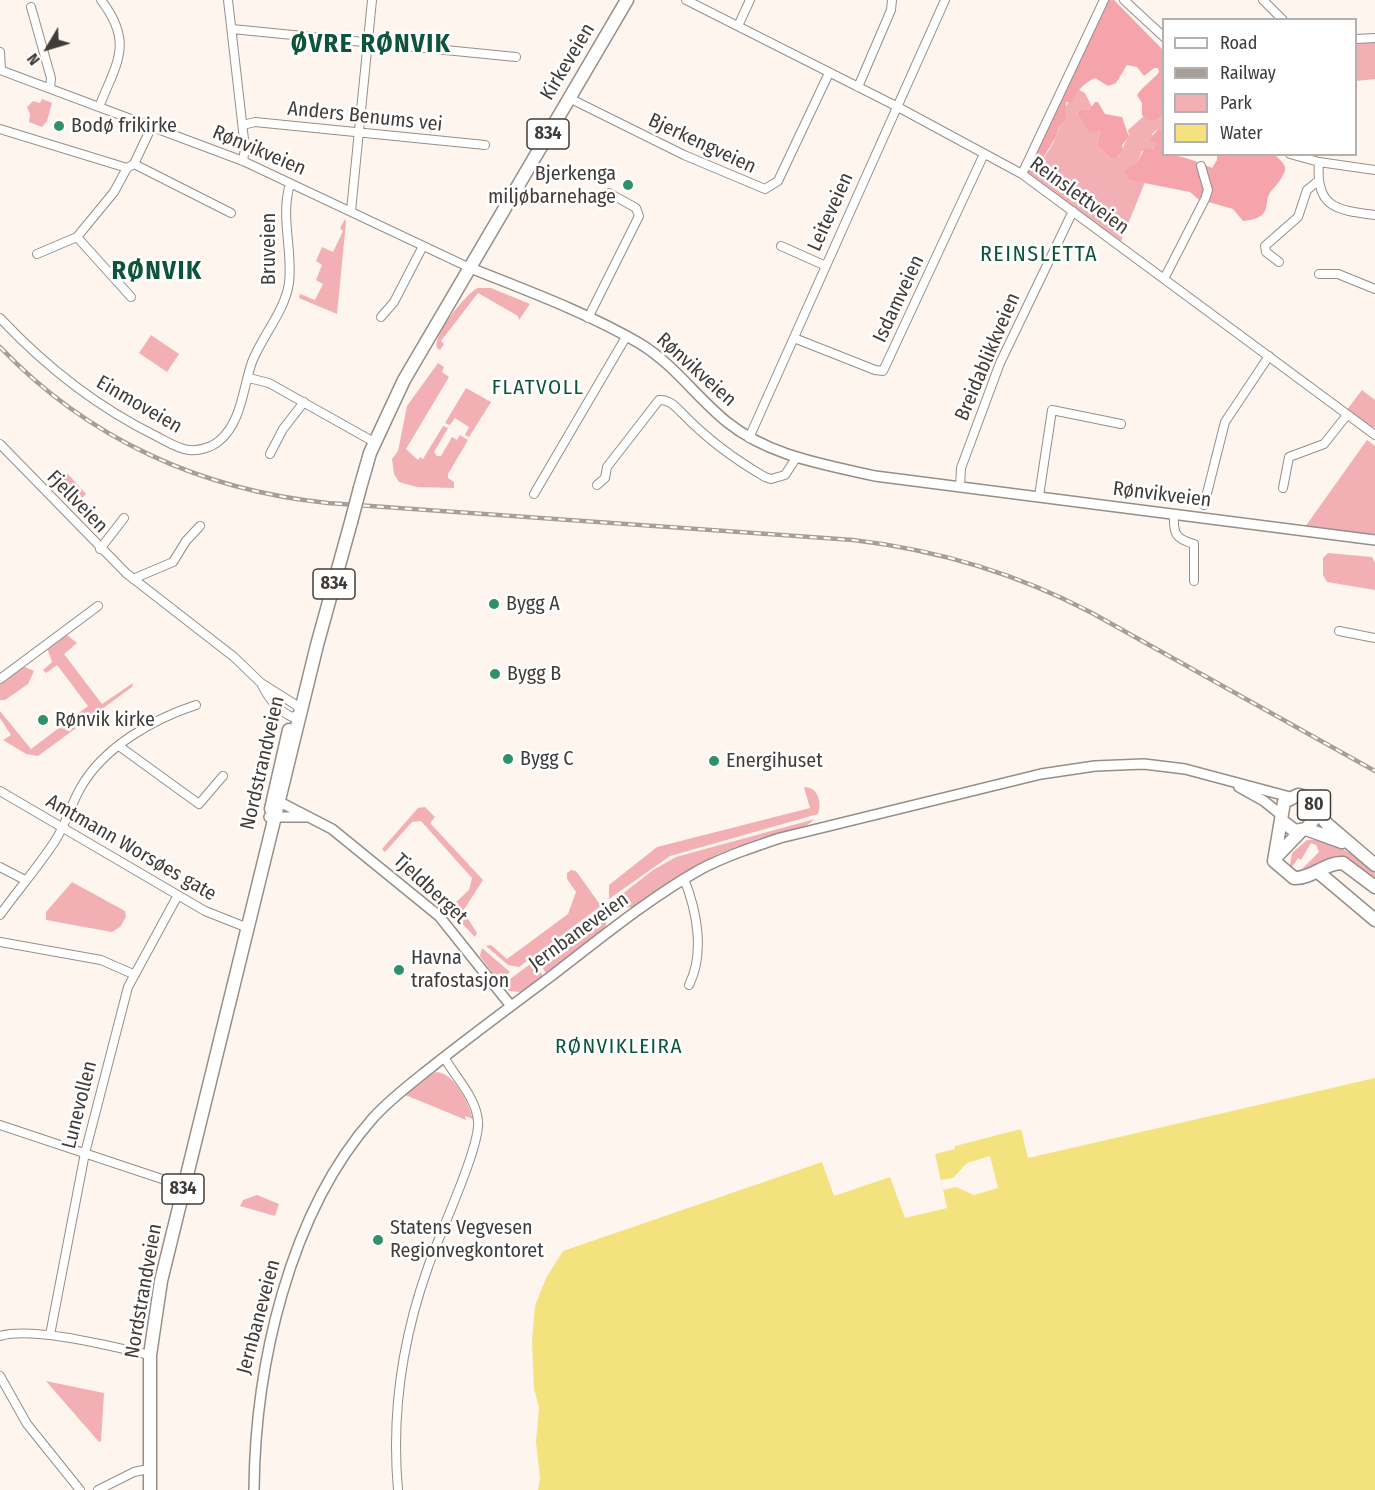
<!DOCTYPE html>
<meta charset="utf-8">
<style>
body{margin:0}
#map{position:relative;width:1375px;height:1490px;overflow:hidden;background:#fff5ef;font-family:"Fira Sans Condensed",sans-serif}
canvas{display:block}
.legend{position:absolute;left:1162px;top:18px;width:195px;height:138px;box-sizing:border-box;background:#fff;border:2px solid #b3b1b0;margin:0;padding:8px 10px;list-style:none;font-size:18px;color:#403c3a}
.legend li{display:flex;align-items:center;gap:12px;height:30px}
.legend b{width:30px;border:2px solid #b3b1b0}
.north{position:absolute;left:18px;top:18px;width:60px;height:60px;-webkit-text-stroke:4px #fff;paint-order:stroke;rotate:232deg;font-size:16px;font-weight:700;line-height:24px;text-align:center;color:#403c3a}
.north::after{content:'';display:block;margin:auto;width:21px;height:27px;background:#403c3a;clip-path:polygon(50% 0,100% 100%,50% 72%,0 100%)}
</style>
<div id="map">
<canvas width="1375" height="1490"></canvas>
<ul class="legend">
<li><b style="height:8px;background:#fff"></b>Road</li>
<li><b style="height:8px;background:#a59e99"></b>Railway</li>
<li><b style="height:16px;background:#f2b0b5"></b>Park</li>
<li><b style="height:16px;background:#f4e27f"></b>Water</li>
</ul>
<div class="north">N</div>
</div>
<script>
const ctx = document.querySelector('canvas').getContext('2d');
ctx.lineJoin = 'round';
function fill(path, color) { ctx.fillStyle = color; ctx.fill(path, 'evenodd'); }
function strokePath(path, color, width, dash) { ctx.strokeStyle = color; ctx.lineWidth = width; ctx.lineCap = dash ? 'butt' : 'round'; ctx.setLineDash(dash || []); ctx.stroke(path); }
function drawText(font, color, halo, rows, align = 'center') {
  ctx.font = font + ' "Fira Sans Condensed",sans-serif'; ctx.lineWidth = 5; ctx.setLineDash([]); ctx.textBaseline = 'middle'; ctx.strokeStyle = halo; ctx.fillStyle = color; for (const [text, x, y, turn = 0] of rows) {
    ctx.save(); ctx.translate(x, y); ctx.rotate((+turn || 0) * Math.PI / 180); ctx.textAlign = isNaN(turn) ? turn : align; if (halo) ctx.strokeText(text, 0, 0); ctx.fillText(text, 0, 0); ctx.restore();
  }
}
const green = new Path2D(`
 M1375 41V79L1356 81V42Z
 M1079 90 1085 93 1092 107 1089 110 1082 108 1077 113 1087 126 1100 131 1097 146 1110 158H1117C1124 151 1122 145 1129 137L1128 130 1144 116 1156 121 1163 115V130L1158 129 1152 134 1156 143 1153 150 1142 151 1138 161 1129 168V180L1145 182 1121 241 1028 175C1038 166 1050 151 1056 137 1063 119 1063 102 1079 90Z
 M42 99 52 103 47 121 42 127 29 122 30 114 27 107 33 101 40 103Z
 M345 219 346 222 337 314 299 298 300 294 315 300 323 284 316 280 322 265 316 261 322 247 333 252 343 231 340 228Z
 M478 288H491L530 304 519 320 518 316 478 293 441 341 444 344 440 350 437 348C432 336 466 293 478 288Z
 M151 335 179 354 167 372 139 353Z
 M438 363 444 367 442 372 449 377 406 449 418 460 420 457 423 459 443 426 448 428 434 452 437 456H441L452 437 457 440 460 435 468 440 448 474V478L454 482V488L417 487 399 482 394 474 392 459 398 451 407 406Z
 M466 388 491 402 469 437 465 435 469 427 455 418 450 425 445 423Z
 M1362 390 1375 400V427L1371 428 1346 411Z
 M1367 440 1375 446V536L1305 527Z
 M67 473 86 494 75 505 57 482Z
 M1328 553 1372 557 1375 563V590L1327 582 1323 575V558Z
 M67 635 77 643 64 654 102 704 133 683 132 687 38 756 26 754 3 740 11 735 0 718V711L31 749 88 706 57 665 46 673 43 670 52 662 47 648Z
 M23 666 34 671 28 684 5 700H0V683Z
 M804 787C818 787 822 802 818 814L670 856 609 899V885L657 847 810 808Z
 M425 807 435 817 430 823 483 880 463 911 477 933 475 937 450 911 435 903 439 898 452 906 469 890 472 878 421 821 412 822 385 852 382 849 418 808Z
 M815 819 806 826 757 839 718 854 677 877 634 907 620 908 612 902 653 870 676 857Z
 M1307 840C1334 838 1356 857 1375 873V881L1343 858 1299 872 1319 852 1316 845 1311 843 1301 860 1298 858 1292 867 1290 865 1292 853Z
 M571 870 576 871 601 906 519 967 508 965 486 946 491 945 507 959 568 914 576 892 567 879V873Z
 M72 882 125 911 126 917 120 927 112 932 46 920V912Z
 M604 909 608 919 604 930 548 973 545 972 537 958Z
 M482 948 510 972 499 982 480 956Z
 M533 962 543 976 520 992 509 991 502 985Z
 M436 1072C455 1073 468 1102 473 1119L465 1116 466 1120 403 1094Z
 M257 1195 279 1204 275 1216 240 1206 243 1200Z
 M46 1381 104 1393 101 1441 99 1442Z`);
const forest = new Path2D(`
 M1107 0H1114L1163 50V115L1156 121 1147 120 1142 115V103L1137 95C1144 85 1152 81 1159 72L1158 68H1154L1144 76 1137 67 1127 65 1116 83 1108 86 1095 78C1083 83 1077 92 1071 102H1066V118L1059 127 1056 137 1035 171 1028 175 1026 173Z
 M1095 102H1098L1105 114 1122 117 1129 137 1122 145 1123 150 1117 158H1110L1097 146 1100 131 1090 132 1077 113 1082 108 1089 110Z
 M1158 129 1163 130 1164 154C1179 155 1197 161 1212 168L1217 160V155H1275C1279 159 1286 164 1285 170 1283 177 1277 185 1272 190 1261 202 1276 218 1243 221L1233 209 1198 199 1190 192 1129 180 1124 171 1138 161 1145 148 1153 150 1156 143 1149 140Z`);
const water = new Path2D(`
 M1375 1078V1490H538L540 1478 536 1442 539 1408 534 1388 532 1341 535 1306 546 1278 563 1251 822 1162 834 1196 890 1177 905 1218 947 1208 935 1154 955 1149V1146L1021 1129 1028 1158Z`);
const pier = new Path2D(`
 M990 1156 998 1188 974 1195 956 1187 943 1190 941 1180 953 1178 967 1163Z`);
const minor = new Path2D(`
 M228 0 245 148 243 161
 M686 0 896 106 1022 174 1375 435
 M1124 0 1164 37
 M1263 0 1283 20
 M31 7 51 78 50 88
 M738 26 750 0
 M232 29 516 57
 M1356 39 1375 38
 M0 52 1 70
 M0 70 243 161 468 267
 M858 87 891 10 892 0
 M569 98 684 155 765 189 778 181 829 73
 M99 107C117 62 134 43 101 0
 M243 125 255 122 485 145
 M0 129 127 168 134 164 151 128
 M1290 154 1319 162 1375 170
 M1319 162C1315 208 1337 210 1375 215
 M134 164 231 213
 M1022 174 1104 0
 M351 211 372 0
 M77 237 131 297
 M781 246 826 266
 M37 254 77 237 114 192 127 168
 M1279 262 1266 252 1265 246 1298 217 1307 190 1318 181
 M1319 274H1338L1375 289
 M1164 279 1205 199 1208 190 1201 166
 M381 317 394 302 423 246
 M0 318C45 366 97 407 156 436 166 441 178 449 189 450 200 451 212 447 219 441 242 422 243 387 252 362 262 336 285 311 289 283 293 250 280 217 290 184
 M588 318 639 216 636 208 609 193
 M794 338 875 370 883 371 984 154
 M249 378 269 383 374 442
 M749 438 945 0
 M0 444 126 573 234 657 261 683 296 705 302 713 292 717C277 710 268 698 261 683
 M270 454 283 429 304 402
 M597 485 605 478 607 467 659 400C669 399 676 407 683 414 707 439 734 459 765 477L771 479 785 475 796 458
 M960 487 961 468 1000 363 1073 211
 M1283 488 1289 457 1324 444 1347 415
 M534 494 626 337
 M1039 496 1052 410 1121 424
 M1204 505 1225 422 1269 356
 M1174 515C1173 534 1176 539 1194 544V581
 M100 549 124 518
 M133 579 173 562 186 541 200 526
 M1339 631 1375 638
 M0 679 98 606
 M119 746 199 804 223 776
 M0 791 205 911 248 928
 M0 867 25 880
 M684 879C697 911 705 953 689 985
 M0 915C18 890 38 867 55 841 66 824 71 804 81 787 104 747 153 719 196 705
 M0 942 101 960 133 974
 M0 1125 183 1186
 M50 1335 85 1153 128 987 178 895
 M0 1336C33 1326 114 1347 150 1355
 M0 1376 27 1424 80 1490
 M98 1490 134 1472 148 1469
 M398 1490C391 1412 402 1340 428 1267 438 1237 481 1146 478 1121 476 1097 455 1077 444 1057`);
const tertiary = new Path2D(`
 M468 267C525 290 586 312 639 343 674 364 696 397 727 422 769 456 823 464 875 476L1375 540
 M1239 787 1264 801 1280 814
 M274 799 332 829 439 916 511 1006
 M269 817H308
 M254 1490C255 1366 289 1213 373 1118 391 1098 413 1082 434 1065 472 1035 511 1006 550 977 597 941 649 898 701 869 726 856 753 847 780 838L1041 774 1095 766 1144 764 1185 769 1290 797`);
const primary = new Path2D(`
 M360 488 370 453 404 380 627 0
 M271 809 289 730
 M150 1490V1355L161 1281 317 645 351 522`);
const trunk = new Path2D(`
 M1315 808 1327 824 1375 865
 M1306 829 1342 842
 M1276 857 1301 831
 M1274 861 1284 802 1298 795C1311 797 1317 805 1315 818L1306 829 1295 831 1282 821
 M1274 861 1294 878C1312 879 1325 862 1343 863L1375 887
 M1318 872 1375 920`);
const rail = new Path2D(`
 M0 347C88 439 201 490 328 503L853 540C938 550 1016 573 1092 613L1375 771`);
const primaryBridge = new Path2D(`
 M351 522 360 488`);
const markers = [
 [59,126,6,"#2f9069"],
 [628,185,6,"#2f9069"],
 [494,604,6,"#2f9069"],
 [495,674,6,"#2f9069"],
 [43,720,6,"#2f9069"],
 [508,759,6,"#2f9069"],
 [714,761,6,"#2f9069"],
 [399,970,6,"#2f9069"],
 [378,1240,6,"#2f9069"]
];
const shields = [
 [548,134,42],
 [334,584,42],
 [1314,805,33],
 [183,1189,42]
];
const shieldNames = [
 ["834",548,134],
 ["834",334,584],
 ["80",1314,805],
 ["834",183,1189]
];
const streetNames = [
 ["Kirkeveien",568,62,-59],
 ["Anders Benums vei",365,117,6],
 ["Bjerkengveien",702,144,25],
 ["Rønvikveien",259,151,23],
 ["Reinslettveien",1079,196,36],
 ["Leiteveien",831,212,-66],
 ["Bruveien",269,249,-90],
 ["Isdamveien",899,299,-65],
 ["Breidablikkveien",988,357,-67],
 ["Rønvikveien",696,370,42],
 ["Einmoveien",139,405,30],
 ["Rønvikveien",1162,495,7],
 ["Fjellveien",77,502,46],
 ["Nordstrandveien",263,763,-77],
 ["Amtmann Worsøes gate",131,848,30],
 ["Tjeldberget",430,889,43],
 ["Jernbaneveien",579,932,-36],
 ["Lunevollen",80,1105,-76],
 ["Nordstrandveien",144,1291,-80],
 ["Jernbaneveien",259,1317,-75]
];
const poiNames = [
 ["Bodø frikirke",71,126],
 ["Bjerkenga",616,174,"right"],
 ["miljøbarnehage",616,197,"right"],
 ["Bygg A",506,604],
 ["Bygg B",507,674],
 ["Rønvik kirke",55,720],
 ["Bygg C",520,759],
 ["Energihuset",726,761],
 ["Havna",411,958],
 ["trafostasjon",411,981],
 ["Statens Vegvesen",390,1228],
 ["Regionvegkontoret",390,1251]
];
const neighbourhoodNames = [
 ["FLATVOLL",538,388],
 ["RØNVIKLEIRA",619,1047]
];
const quarterNames = [
 ["REINSLETTA",1039,255]
];
const districtNames = [
 ["ØVRE RØNVIK",371,45],
 ["RØNVIK",157,272]
];
fill(green, '#f2b0b5');
fill(forest, '#f6a4ab');
fill(water, '#f4e27f');
fill(pier, '#fff5ef');
strokePath(minor, '#978e88', 10);
strokePath(tertiary, '#978e88', 12);
strokePath(primary, '#978e88', 15);
strokePath(trunk, '#978e88', 15);
strokePath(minor, '#fff', 8);
strokePath(tertiary, '#fff', 9);
strokePath(primary, '#fff', 12);
strokePath(trunk, '#fff', 12);
strokePath(rail, '#a59e99', 4.5);
strokePath(rail, '#fff', 2, [7]);
strokePath(primaryBridge, '#978e88', 15, []);
strokePath(primaryBridge, '#fff', 12);
for (const [x, y, r, color] of markers) { const dot = new Path2D(); dot.arc(x, y, r, 0, 2 * Math.PI); ctx.fillStyle = color; ctx.fill(dot); strokePath(dot, '#fff', 2); }
for (const [x, y, w] of shields) { const box = new Path2D(); box.roundRect(x - w / 2, y - 15, w, 30, 4.5); ctx.fillStyle = '#fff'; ctx.fill(box); strokePath(box, '#403c3a', 1.5); }
drawText('bold 18px', '#403c3a', null, shieldNames);
drawText('20px', '#403c3a', '#fff', streetNames);
drawText('20px', '#403c3a', '#fff', poiNames, 'left');
ctx.letterSpacing = '1.5px';
drawText('21px', '#0d543a', '#fff', neighbourhoodNames);
ctx.letterSpacing = '0px';
ctx.letterSpacing = '1.5px';
drawText('22px', '#0d543a', '#fff', quarterNames);
ctx.letterSpacing = '0px';
ctx.letterSpacing = '1.5px';
drawText('bold 26px', '#0d543a', '#fff', districtNames);
ctx.letterSpacing = '0px';
</script>
